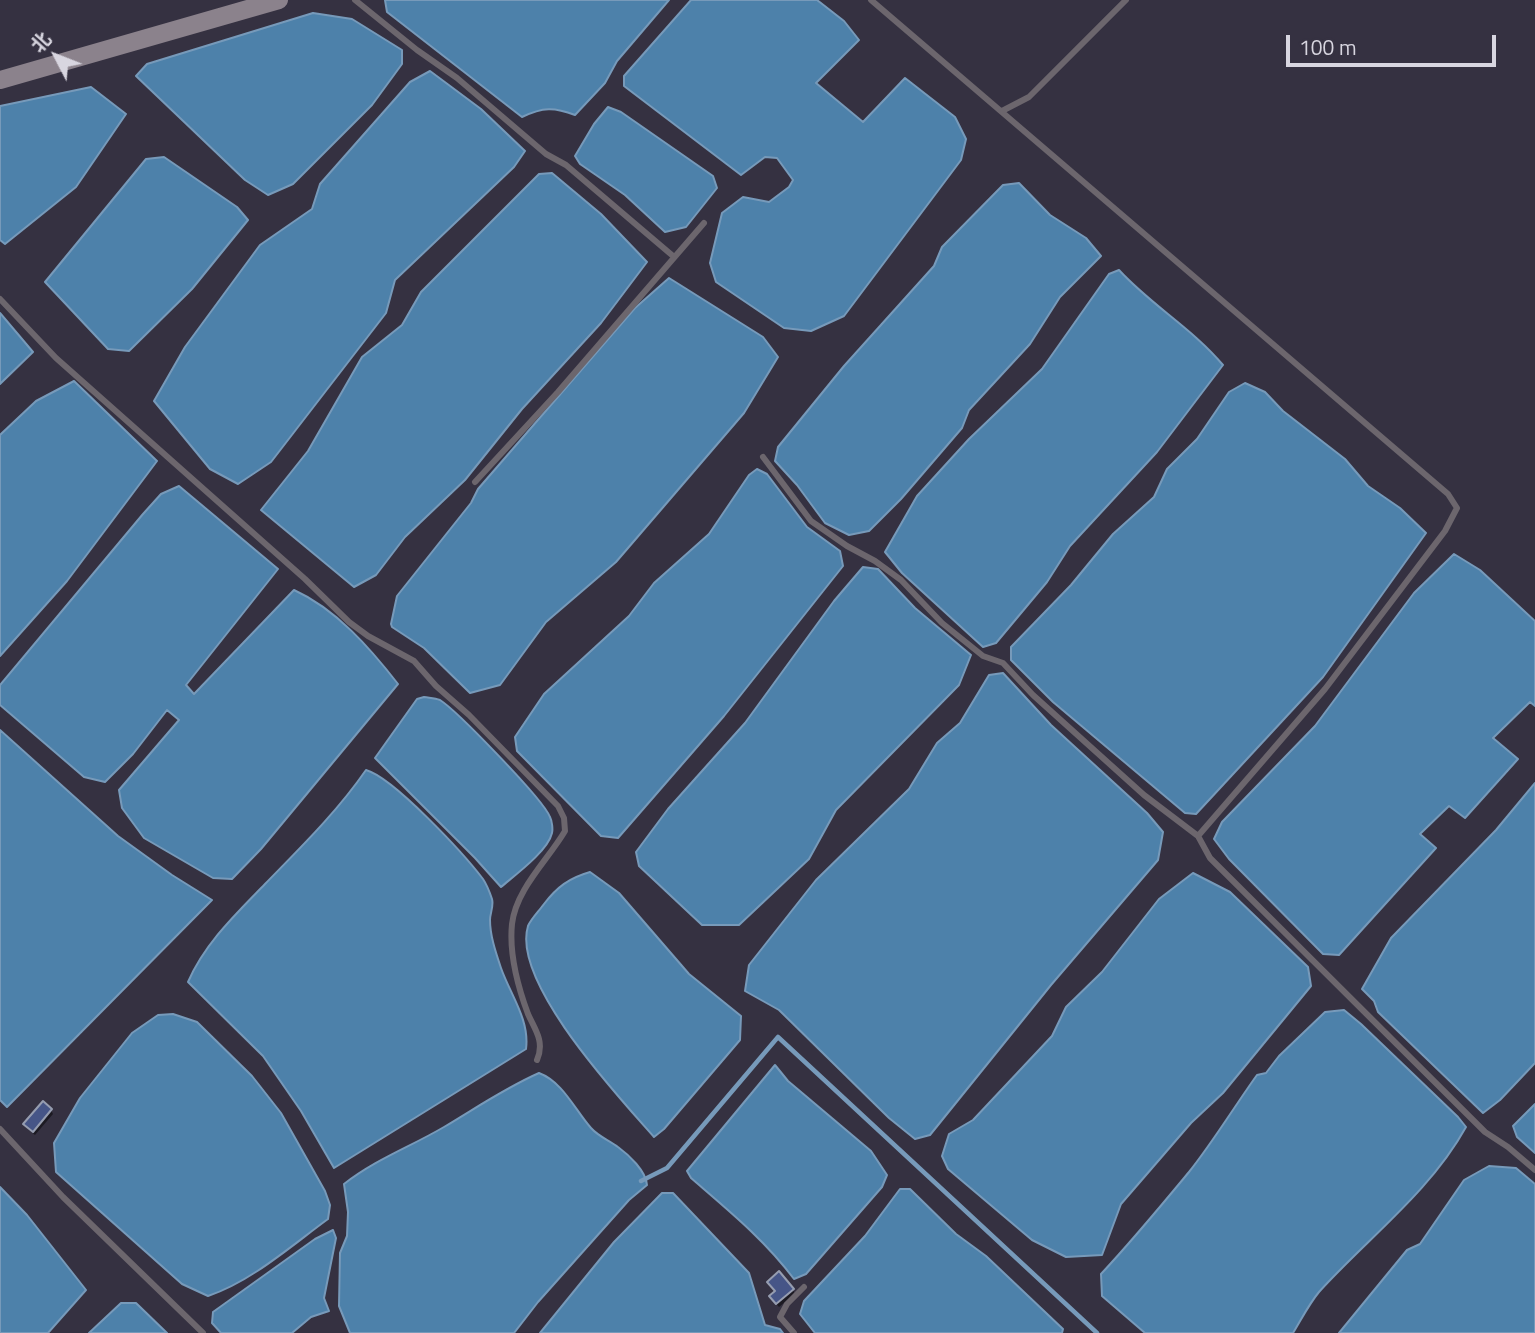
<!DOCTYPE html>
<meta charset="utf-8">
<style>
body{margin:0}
#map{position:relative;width:1535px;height:1333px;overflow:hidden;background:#353141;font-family:"Titillium Web","Noto Sans SC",sans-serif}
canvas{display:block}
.north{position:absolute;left:21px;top:21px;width:70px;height:70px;-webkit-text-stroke:5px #353141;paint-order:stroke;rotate:312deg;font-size:19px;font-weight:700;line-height:28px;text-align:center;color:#d8d6e0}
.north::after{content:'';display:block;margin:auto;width:24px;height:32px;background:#d8d6e0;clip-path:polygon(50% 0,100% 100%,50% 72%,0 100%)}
.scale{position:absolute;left:1286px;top:35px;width:210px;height:32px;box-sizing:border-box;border:4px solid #d8d6e0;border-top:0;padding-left:9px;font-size:21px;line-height:24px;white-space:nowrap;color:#d8d6e0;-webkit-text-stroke:5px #353141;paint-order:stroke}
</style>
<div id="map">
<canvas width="1535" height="1333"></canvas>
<div class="north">北</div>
<div class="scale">100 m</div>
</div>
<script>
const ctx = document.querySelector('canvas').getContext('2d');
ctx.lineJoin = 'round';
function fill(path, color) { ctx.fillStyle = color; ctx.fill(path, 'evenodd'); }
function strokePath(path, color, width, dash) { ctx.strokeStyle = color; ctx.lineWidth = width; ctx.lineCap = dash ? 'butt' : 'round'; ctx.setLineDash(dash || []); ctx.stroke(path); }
const water = new Path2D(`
 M385 0H669L617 61 605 83 575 115C554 107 543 107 522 117L387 12Z
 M691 0H817L844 21 859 40 816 83 863 122 905 78 955 117 966 139 961 160 844 316 811 331 784 328 716 282 710 263 722 213 743 197 769 202 789 187 793 180 777 158 765 157 741 175 624 86V76Z
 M313 13 352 19 402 50V64L372 105 293 184 268 195 245 180 136 76 147 64Z
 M430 71 481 109 525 151 514 167 395 280 386 313 271 462 238 484 210 469 154 401 185 347 260 245 312 209 320 184 410 82Z
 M91 87 126 114 76 187 5 244 0 240V106Z
 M608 107 621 112 713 176 717 188 686 227 665 232 625 195 580 164 575 156 594 124Z
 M164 157 237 207 248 220 192 289 129 351 108 349 45 282 146 159Z
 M552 173 601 214 647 262 601 323 522 409 465 480 405 537 376 575 354 587 261 510 308 451 362 357 402 325 421 292 539 174Z
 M1019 183 1050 215 1086 238 1101 256 1060 297 1030 344 969 410 962 428 901 499 869 531 849 535 825 523 797 485 775 461 778 447 844 366 934 266 942 247 1003 185Z
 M1119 270C1151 305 1193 329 1223 365L1157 452 1070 546 1047 582 996 643 983 647 902 573 885 552 917 496 969 439 1042 369 1109 274Z
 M669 278 763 337 778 357 744 413 616 562 546 622 500 685 470 693 424 648 392 627 391 624 397 596 471 503 478 489 635 308Z
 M0 313 33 352 0 384Z
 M74 381 157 461 67 581 0 656V435L36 401Z
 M1245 383 1265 392 1283 411 1345 459 1368 486 1400 508 1426 533 1323 677 1196 814 1185 813 1053 702 1011 660V647L1071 585 1113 534 1154 497 1167 469 1197 439 1229 392Z
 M757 469 767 474 807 527 840 551 843 566 724 716 618 838 601 836 517 751 515 737 544 694 629 616 654 583 709 534 749 475Z
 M179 486 278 569 186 685 194 694 294 590C336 609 370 648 398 684L261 849 232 879 213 878 144 838 122 808 119 790 179 720 167 710 133 754 105 782 84 777 0 705V685L143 514 161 494Z
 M1454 554 1480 570 1535 621V706L1530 702 1493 738 1518 759 1465 818 1449 806 1420 834 1436 848 1339 955 1323 954 1229 859 1214 839 1222 822 1315 726 1414 593Z
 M863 567 878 569 915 608 971 655 959 685 836 810 809 859 739 925H702L639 866 636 852 668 809 745 723 834 601Z
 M1003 673 1051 725 1147 813 1163 832 1158 860 1051 985 930 1135 915 1139 889 1118 779 1010 745 991 749 965 816 880 909 789 937 743 960 723 989 675Z
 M424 697C430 698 435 698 440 700 457 711 543 799 550 817 552 821 553 829 552 833 548 851 515 875 501 887L475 858 375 758 417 699Z
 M0 730 118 836 172 875 212 900 7 1107 0 1100Z
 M366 770C394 778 464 854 483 879 487 885 490 893 492 899 494 906 490 913 490 920 490 936 496 953 501 968 510 994 530 1020 526 1049L334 1168 301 1111 263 1056 188 982C205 943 236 914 265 884 300 848 337 812 366 770Z
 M1535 783V1063L1500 1100 1483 1113 1378 1012 1374 1001 1362 989 1391 938 1496 830Z
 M590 872 619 893 689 974 741 1016 740 1040 664 1129 654 1137C619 1097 511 982 528 926 531 919 539 911 544 904 557 887 569 878 590 872Z
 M1193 873 1230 892 1308 967 1311 986 1223 1093 1191 1123 1121 1204 1102 1255 1066 1257 1032 1240 948 1169 942 1156 949 1134 973 1120 1052 1036 1066 1007 1102 972 1159 899Z
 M1344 1010 1361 1024 1458 1117 1466 1127C1430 1192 1368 1238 1319 1292 1309 1304 1301 1320 1293 1333H1145L1102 1296 1101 1274C1132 1241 1160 1207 1189 1172 1213 1142 1234 1107 1257 1075L1266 1073 1279 1056 1325 1012Z
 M173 1014 197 1022 252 1076 281 1113 325 1191 330 1205 328 1219C291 1246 252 1281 208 1296L182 1284 56 1172 54 1143 80 1098 132 1033 158 1015Z
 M775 1065 788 1081 871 1151 887 1175 882 1187 806 1274 794 1279C765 1240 728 1210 691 1178L687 1171Z
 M539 1073C563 1082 575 1110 591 1128 599 1137 609 1140 618 1147 629 1155 646 1171 647 1185L629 1200 538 1302 514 1333H350L339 1306 340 1253 347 1236 348 1212 344 1184C376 1159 410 1147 444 1127 476 1108 505 1088 539 1073Z
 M1535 1104V1153L1517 1137 1513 1126Z
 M1489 1166 1516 1168 1535 1184V1333H1339L1407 1250 1420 1244 1464 1180Z
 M0 1187 27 1215 86 1290 48 1333H0Z
 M900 1189H910L956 1234 986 1256 1063 1329 1062 1333H815L800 1314 804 1301 865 1236Z
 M662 1193H673L749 1273 765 1325 780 1329 783 1333H540L614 1242Z
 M333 1230 336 1238 324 1298 329 1311 311 1317 292 1333H221L212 1323 213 1312 315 1239Z
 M121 1303H136L167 1333H89Z`);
const shadow = new Path2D(`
 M51 1110 53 1114 35 1135 28 1129 26 1125Z
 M793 1290 795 1294 779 1307 773 1300Z`);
const stream = new Path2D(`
 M641 1181 667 1168 778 1037 1097 1333`);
const building = new Path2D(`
 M43 1101 52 1109 33 1132 23 1124Z
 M779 1271 794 1289 776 1304 769 1296 775 1291 767 1282Z`);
const service = new Path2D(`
 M355 0 417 50 457 78 546 154 566 165 673 256
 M871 0 1448 494 1457 508 1445 531 1325 689 1198 836
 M1002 111 1029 97 1126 0
 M0 299 56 358 305 579 349 622 368 636 414 661 436 686 469 715 558 806 564 818 565 831C548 860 516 889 512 924 509 953 518 987 528 1014 532 1023 537 1031 539 1039 541 1047 540 1053 537 1060
 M763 457 811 521 847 546 875 561 901 580 942 623 983 656 1003 663 1033 695 1144 795 1198 836 1210 858 1485 1132 1508 1147 1535 1170
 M475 482 558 392 704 223
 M0 1129 63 1197 203 1333
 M794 1333 780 1317 787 1304 804 1287`);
const secondary = new Path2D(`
 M0 80 279 0`);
fill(water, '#4d81aa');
strokePath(water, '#779aba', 2);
fill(shadow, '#0007');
strokePath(stream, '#779aba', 4.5);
fill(building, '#465587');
strokePath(building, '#969db0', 2);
strokePath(service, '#6c666d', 6);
strokePath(secondary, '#8b828c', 18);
</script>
